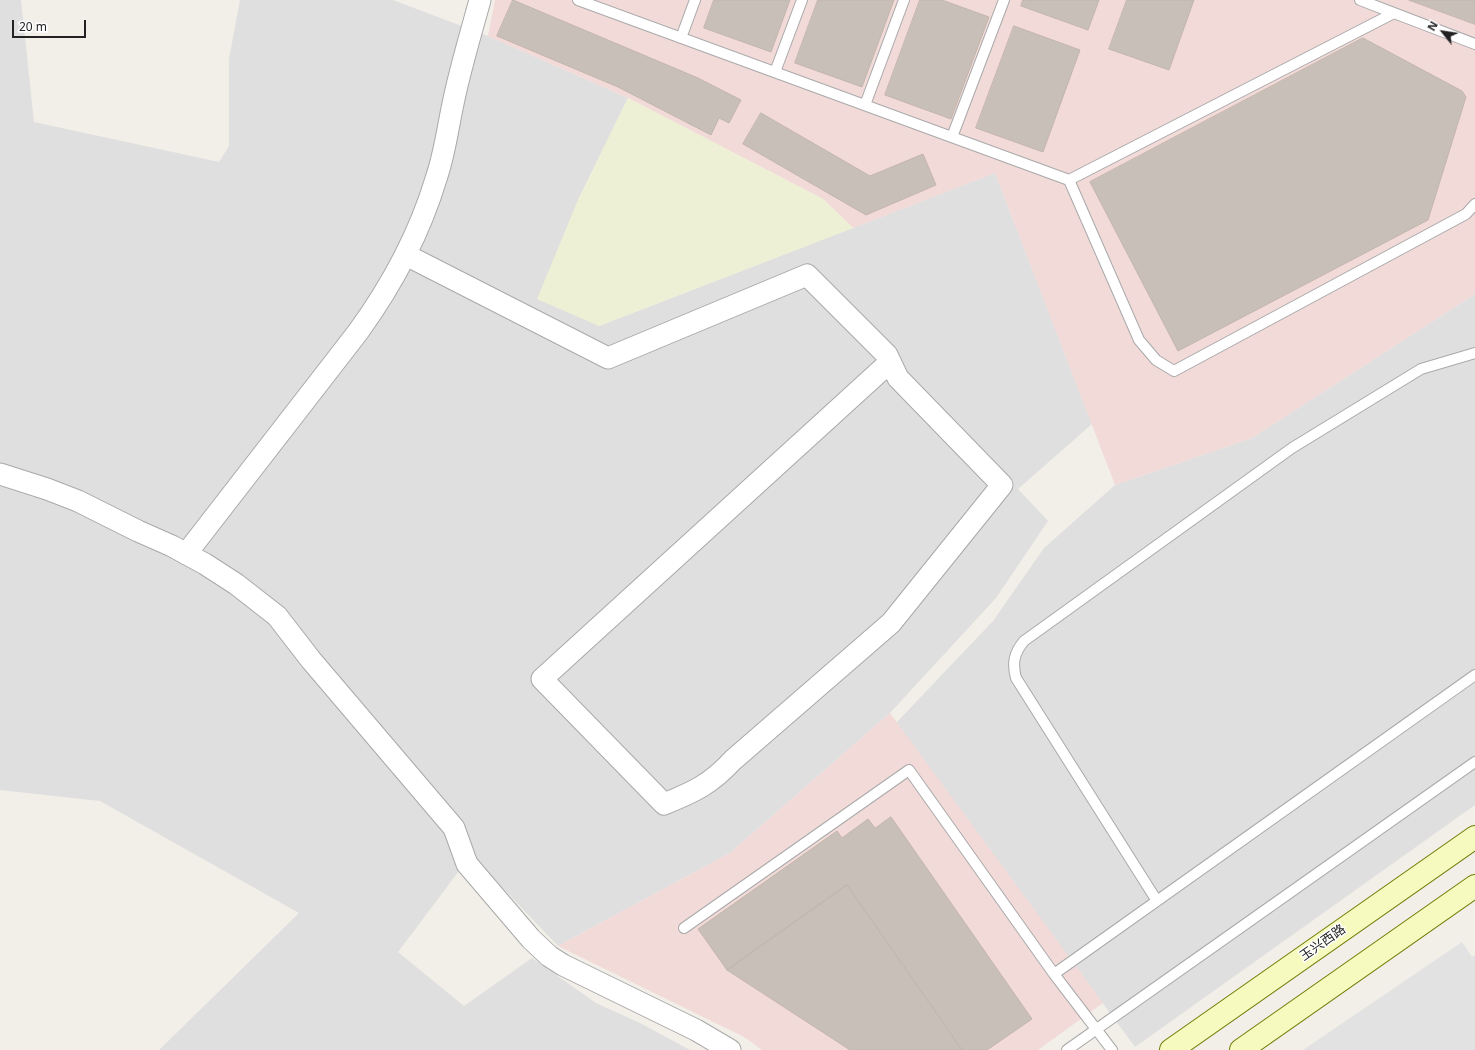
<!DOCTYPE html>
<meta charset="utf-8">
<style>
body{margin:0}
#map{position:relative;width:1475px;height:1050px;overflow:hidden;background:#f2efe9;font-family:"Noto Sans",sans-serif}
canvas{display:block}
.north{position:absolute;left:1423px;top:12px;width:40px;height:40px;-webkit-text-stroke:3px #fff;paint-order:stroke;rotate:300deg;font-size:11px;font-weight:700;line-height:16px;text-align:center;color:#222}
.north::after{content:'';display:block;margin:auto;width:14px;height:18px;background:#222;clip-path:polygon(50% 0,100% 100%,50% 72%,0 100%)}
.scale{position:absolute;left:12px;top:20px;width:74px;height:18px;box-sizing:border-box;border:2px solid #222;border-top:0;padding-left:5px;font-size:12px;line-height:14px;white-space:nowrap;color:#222;-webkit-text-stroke:3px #fff;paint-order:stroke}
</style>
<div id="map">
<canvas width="1475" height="1050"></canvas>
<div class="north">N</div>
<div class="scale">20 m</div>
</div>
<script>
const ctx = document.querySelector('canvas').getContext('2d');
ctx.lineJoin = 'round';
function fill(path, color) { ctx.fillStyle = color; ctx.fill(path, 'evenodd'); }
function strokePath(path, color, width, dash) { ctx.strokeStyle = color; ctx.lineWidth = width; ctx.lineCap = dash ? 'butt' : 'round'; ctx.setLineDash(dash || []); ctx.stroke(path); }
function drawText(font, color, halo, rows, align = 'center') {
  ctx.font = font + ' "Noto Sans","Noto Sans SC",sans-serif'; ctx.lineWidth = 3; ctx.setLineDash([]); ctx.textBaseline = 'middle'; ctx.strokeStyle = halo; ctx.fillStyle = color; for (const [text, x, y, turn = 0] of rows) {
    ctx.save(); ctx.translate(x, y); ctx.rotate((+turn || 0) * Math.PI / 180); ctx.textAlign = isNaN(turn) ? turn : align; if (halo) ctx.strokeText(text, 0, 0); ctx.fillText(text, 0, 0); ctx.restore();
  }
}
const residential = new Path2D(`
 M0 0H21L34 122 219 162 229 146V59L240 0H393L488 36 628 98 578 200 599 326 995 173 1092 424 1018 489 1048 521 996 598 890 713 730 853 558 946 471 855 398 952 464 1006 532 958 596 1003 640 1023 690 1050H159L299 913 100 801 0 790Z
 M1475 294V805L1135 1047 896 723 993 621 1044 548 1115 485 1252 438Z`);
const commercial = new Path2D(`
 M495 0H1475V294L1252 438 1115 485 995 173 853 228 823 199 628 98 488 36Z
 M890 713 1103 1003 1038 1050H762L744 1037 558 946 730 853Z`);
const farmland = new Path2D(`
 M628 98 823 199 853 228 599 326 537 299 578 200Z`);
const parking = new Path2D(`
 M1462 942 1472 957 1475 955V1050H1303Z`);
const building = new Path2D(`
 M513 0 698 78 741 100 729 123 719 118 711 135 618 87 497 36Z
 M714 0H790L771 52 704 28Z
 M818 0H894L862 87 795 63Z
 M920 0H942L989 17 951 119 885 95Z
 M1023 0H1099L1088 30 1021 6Z
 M1127 0H1194L1169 70 1109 49Z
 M1409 0H1475V24Z
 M1014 26 1080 50 1043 152 976 128Z
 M1363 38 1462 91 1466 97 1428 220 1178 351 1090 182Z
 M761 113 870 176 923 154 936 185 866 215 743 144Z
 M891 817 1032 1019 987 1050H962L847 885 727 970 698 929 837 831 842 838 868 819 875 828Z
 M847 885 956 1041 962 1050H850L727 970Z`);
const lane = new Path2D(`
 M578 0 1069 180 1139 340 1156 360 1174 371 1466 214 1475 204
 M1360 0 1475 44
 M681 38 695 0
 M775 72 802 0
 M865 105 904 0
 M952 137 1004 0
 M1069 180 1394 13
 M1157 901 1016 678C1012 663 1014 653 1024 641L1292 448 1421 369 1475 353
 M684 928 909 770 1054 974 1112 1050
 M1054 974 1475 675
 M1067 1050 1475 762`);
const street = new Path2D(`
 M406 255 608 358 807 275 887 355 898 378 1002 485 891 623 733 760C711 784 694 792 664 804L542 679 890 362
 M0 474 47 489 78 501 138 531 172 546 205 564 236 584 277 616 311 660 454 828 467 864 531 939 549 956 563 965 696 1030 730 1050
 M186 554 358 332C392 285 419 235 436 179 445 153 448 126 454 99 461 66 471 33 480 0`);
const secondary = new Path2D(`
 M1171 1050 1475 837
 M1241 1050 1475 886`);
const streetNames = [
 ["玉兴西路",1323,943,-35]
];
fill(residential, '#e0dfdf');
fill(commercial, '#f2dad9');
fill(farmland, '#eef0d5');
fill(parking, '#e2e2e2');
fill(building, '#c7bfb8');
strokePath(building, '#c4b6ab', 1);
strokePath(lane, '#a9a9a9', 12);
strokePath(street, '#a9a9a9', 23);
strokePath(secondary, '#707d05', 24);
strokePath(lane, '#fff', 10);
strokePath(street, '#fff', 21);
strokePath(secondary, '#f7fabf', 22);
drawText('13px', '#222', '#fff', streetNames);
</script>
